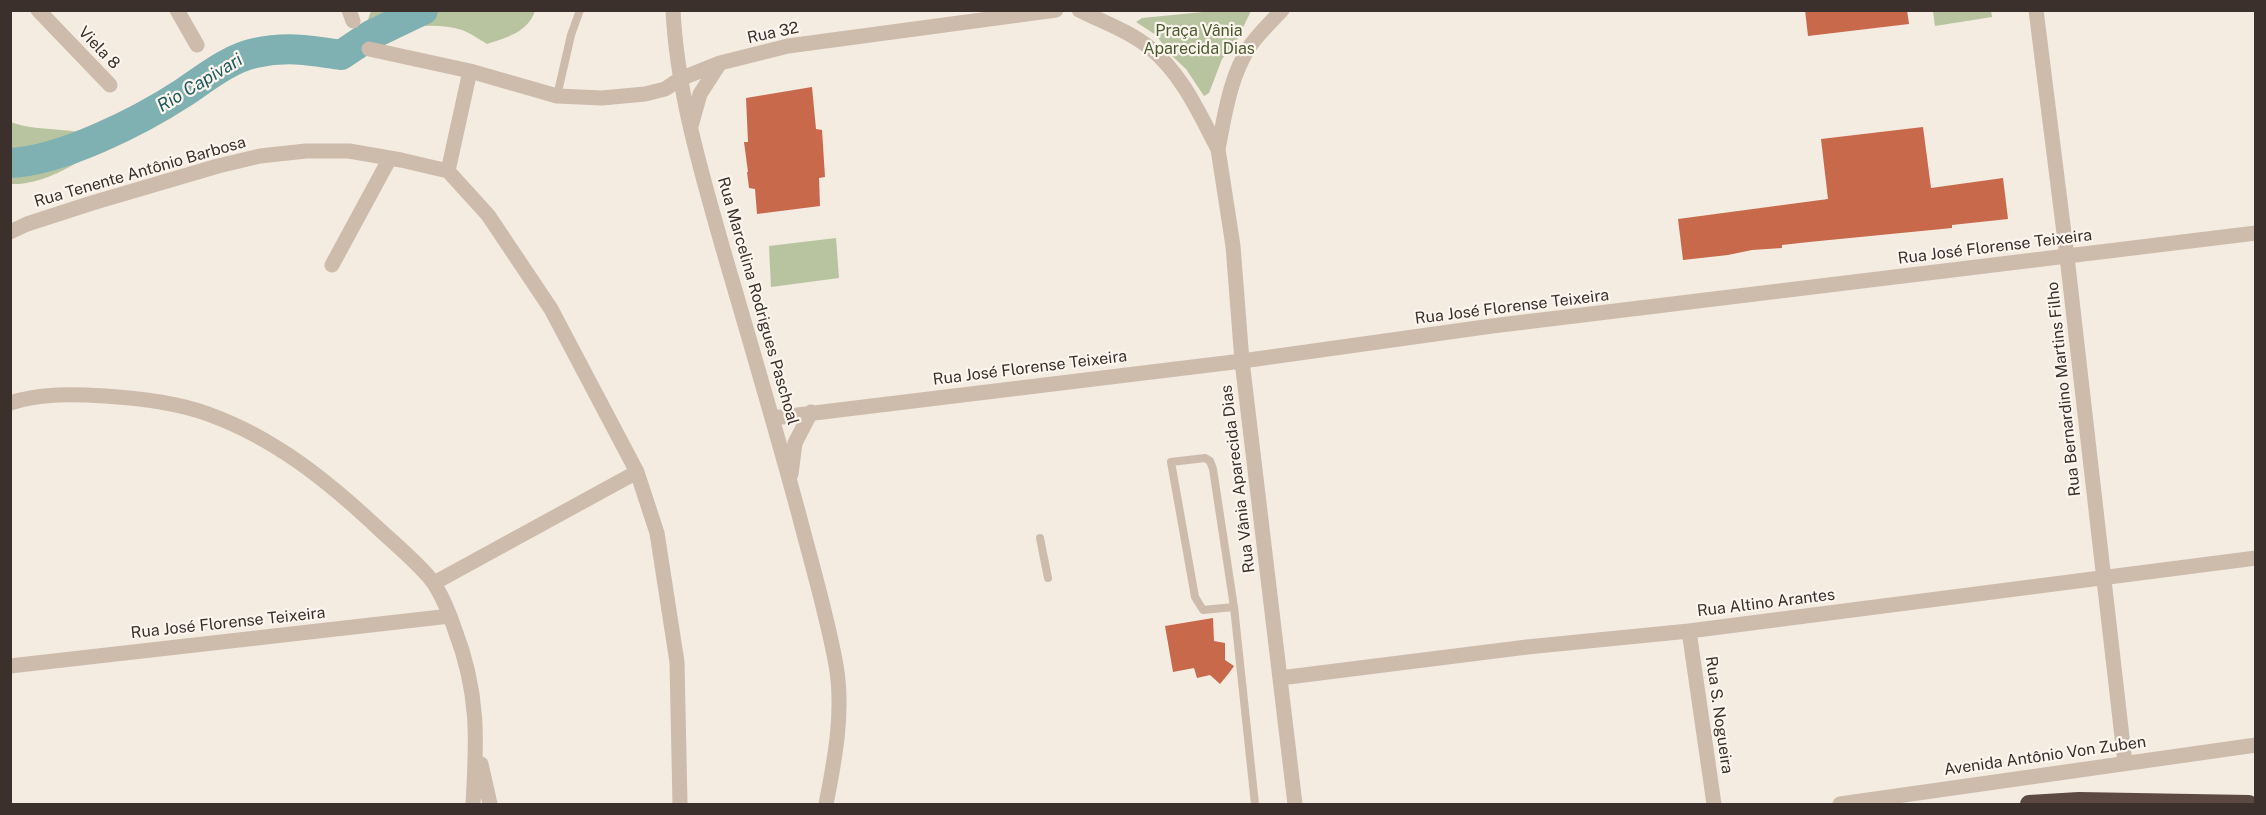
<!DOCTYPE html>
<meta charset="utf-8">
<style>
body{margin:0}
#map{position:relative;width:2266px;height:815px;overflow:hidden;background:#f4ebe1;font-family:"Public Sans",sans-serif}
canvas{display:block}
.frame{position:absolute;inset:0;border:12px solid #3b302b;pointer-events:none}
</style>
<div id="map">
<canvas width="2266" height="815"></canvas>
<div class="frame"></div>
</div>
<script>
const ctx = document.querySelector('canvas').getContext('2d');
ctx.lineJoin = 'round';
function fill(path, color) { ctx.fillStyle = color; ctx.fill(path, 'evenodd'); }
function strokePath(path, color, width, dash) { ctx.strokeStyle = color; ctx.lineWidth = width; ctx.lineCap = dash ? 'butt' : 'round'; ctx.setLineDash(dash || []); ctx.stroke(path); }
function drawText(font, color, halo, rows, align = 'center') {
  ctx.font = font + ' "Public Sans",sans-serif'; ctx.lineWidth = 4.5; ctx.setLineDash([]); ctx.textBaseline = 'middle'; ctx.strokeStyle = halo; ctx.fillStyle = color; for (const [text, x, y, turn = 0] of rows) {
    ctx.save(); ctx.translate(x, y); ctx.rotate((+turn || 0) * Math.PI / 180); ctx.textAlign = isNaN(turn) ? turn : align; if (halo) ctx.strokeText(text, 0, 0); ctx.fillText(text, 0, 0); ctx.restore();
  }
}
const green = new Path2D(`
 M371 11H535C528 32 506 38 487 44 479 39 470 33 462 30 428 20 397 29 366 43L364 31Z
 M1213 11H1251L1236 42 1222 59 1209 93 1204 96 1186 69 1171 55 1156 35 1136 22 1142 18Z
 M1933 11H1991L1992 17 1935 26Z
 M10 122C32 130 56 128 78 132L89 156C65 170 39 185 11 184Z
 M836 238 839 278 771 287 769 246Z`);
const river = new Path2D(`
 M10 163C61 161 140 121 183 93 204 79 230 58 255 53 287 46 309 50 341 55L371 35 423 10`);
const building = new Path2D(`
 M1805 10H1907L1909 24 1808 36Z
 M812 87 816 129 822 130 825 177 819 178 820 206 757 214 755 189 749 188 747 172H748L744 142H748L746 98Z
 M1923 127 1931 188 2003 178 2008 219 1952 225V228L1809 242 1782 245V248L1752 250 1728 255 1683 260 1678 219 1828 199 1821 139Z
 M1213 618 1214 641 1225 643V660L1234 666 1229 673 1220 684 1210 675 1197 678 1194 668 1173 672 1165 626Z`);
const service = new Path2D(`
 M557 96 571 35 580 10
 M1040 538 1048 578
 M1234 607 1203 610 1195 597 1171 462 1205 458 1210 461 1213 469 1234 607 1255 804`);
const minor = new Path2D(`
 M38 10 110 85
 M177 10 197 45
 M349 10 353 21
 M673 10C677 92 701 171 723 249 749 338 775 426 799 515 812 565 827 615 836 665 844 711 835 759 826 804
 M1079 10C1103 22 1129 31 1150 48 1182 74 1199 113 1218 149 1225 114 1230 76 1250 46 1259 33 1271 22 1282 10
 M2036 10 2067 257 2125 763
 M369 49 470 71 557 96 602 98 645 94 665 89 680 79 720 63 788 46 1056 10
 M691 126 700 94 720 63
 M1218 149 1233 246 1242 361 1295 804
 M448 171 470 71
 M10 232 27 224 92 203 218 166 260 156 306 151H349L401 160 448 171 488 215 551 309 637 472 657 533 677 662 680 804
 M332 265 390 158
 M10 403C41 393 74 394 105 396 137 398 178 403 208 414 275 438 329 482 380 530 395 544 425 569 435 585 443 598 450 615 455 630 479 693 477 739 473 804
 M773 418 1242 361 1492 326 2256 233
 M791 474 795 443 811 412
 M434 583 637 472
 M1689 631 1714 804
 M10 666 450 616
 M1280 678 1527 647 1689 631 2256 558
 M481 764 490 804`);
const tertiary = new Path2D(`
 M1840 804 2256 745`);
const motorway = new Path2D(`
 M2029 804 2079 801 2249 804`);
const parkNames = [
 ["Praça Vânia",1199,31],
 ["Aparecida Dias",1199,49]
];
const streetNames = [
 ["Rua 32",773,33,-12],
 ["Viela 8",99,48,46],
 ["Rua Tenente Antônio Barbosa",140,172,-16],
 ["Rua José Florense Teixeira",1995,247,-7],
 ["Rua Marcelina Rodrigues Paschoal",758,301,74],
 ["Rua José Florense Teixeira",1512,307,-7],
 ["Rua José Florense Teixeira",1030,368,-7],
 ["Rua Bernardino Martins Filho",2064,389,-96],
 ["Rua Vânia Aparecida Dias",1238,479,-97],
 ["Rua Altino Arantes",1766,603,-7],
 ["Rua José Florense Teixeira",228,623,-6],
 ["Rua S. Nogueira",1719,715,82],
 ["Avenida Antônio Von Zuben",2045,756,-8]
];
const waterNames = [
 ["Rio Capivari",200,83,-31]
];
fill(green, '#b8c4a0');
strokePath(river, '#7fb0b2', 30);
fill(building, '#c8694b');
strokePath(service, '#cdbbac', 8);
strokePath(minor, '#cdbbac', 15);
strokePath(tertiary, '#cdbbac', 15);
strokePath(motorway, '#5c4a42', 18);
drawText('16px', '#4a5a2e', '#fbf5ee', parkNames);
drawText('16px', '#3b302b', '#fbf5ee', streetNames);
drawText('italic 18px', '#1f5a5e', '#fbf5ee', waterNames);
</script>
